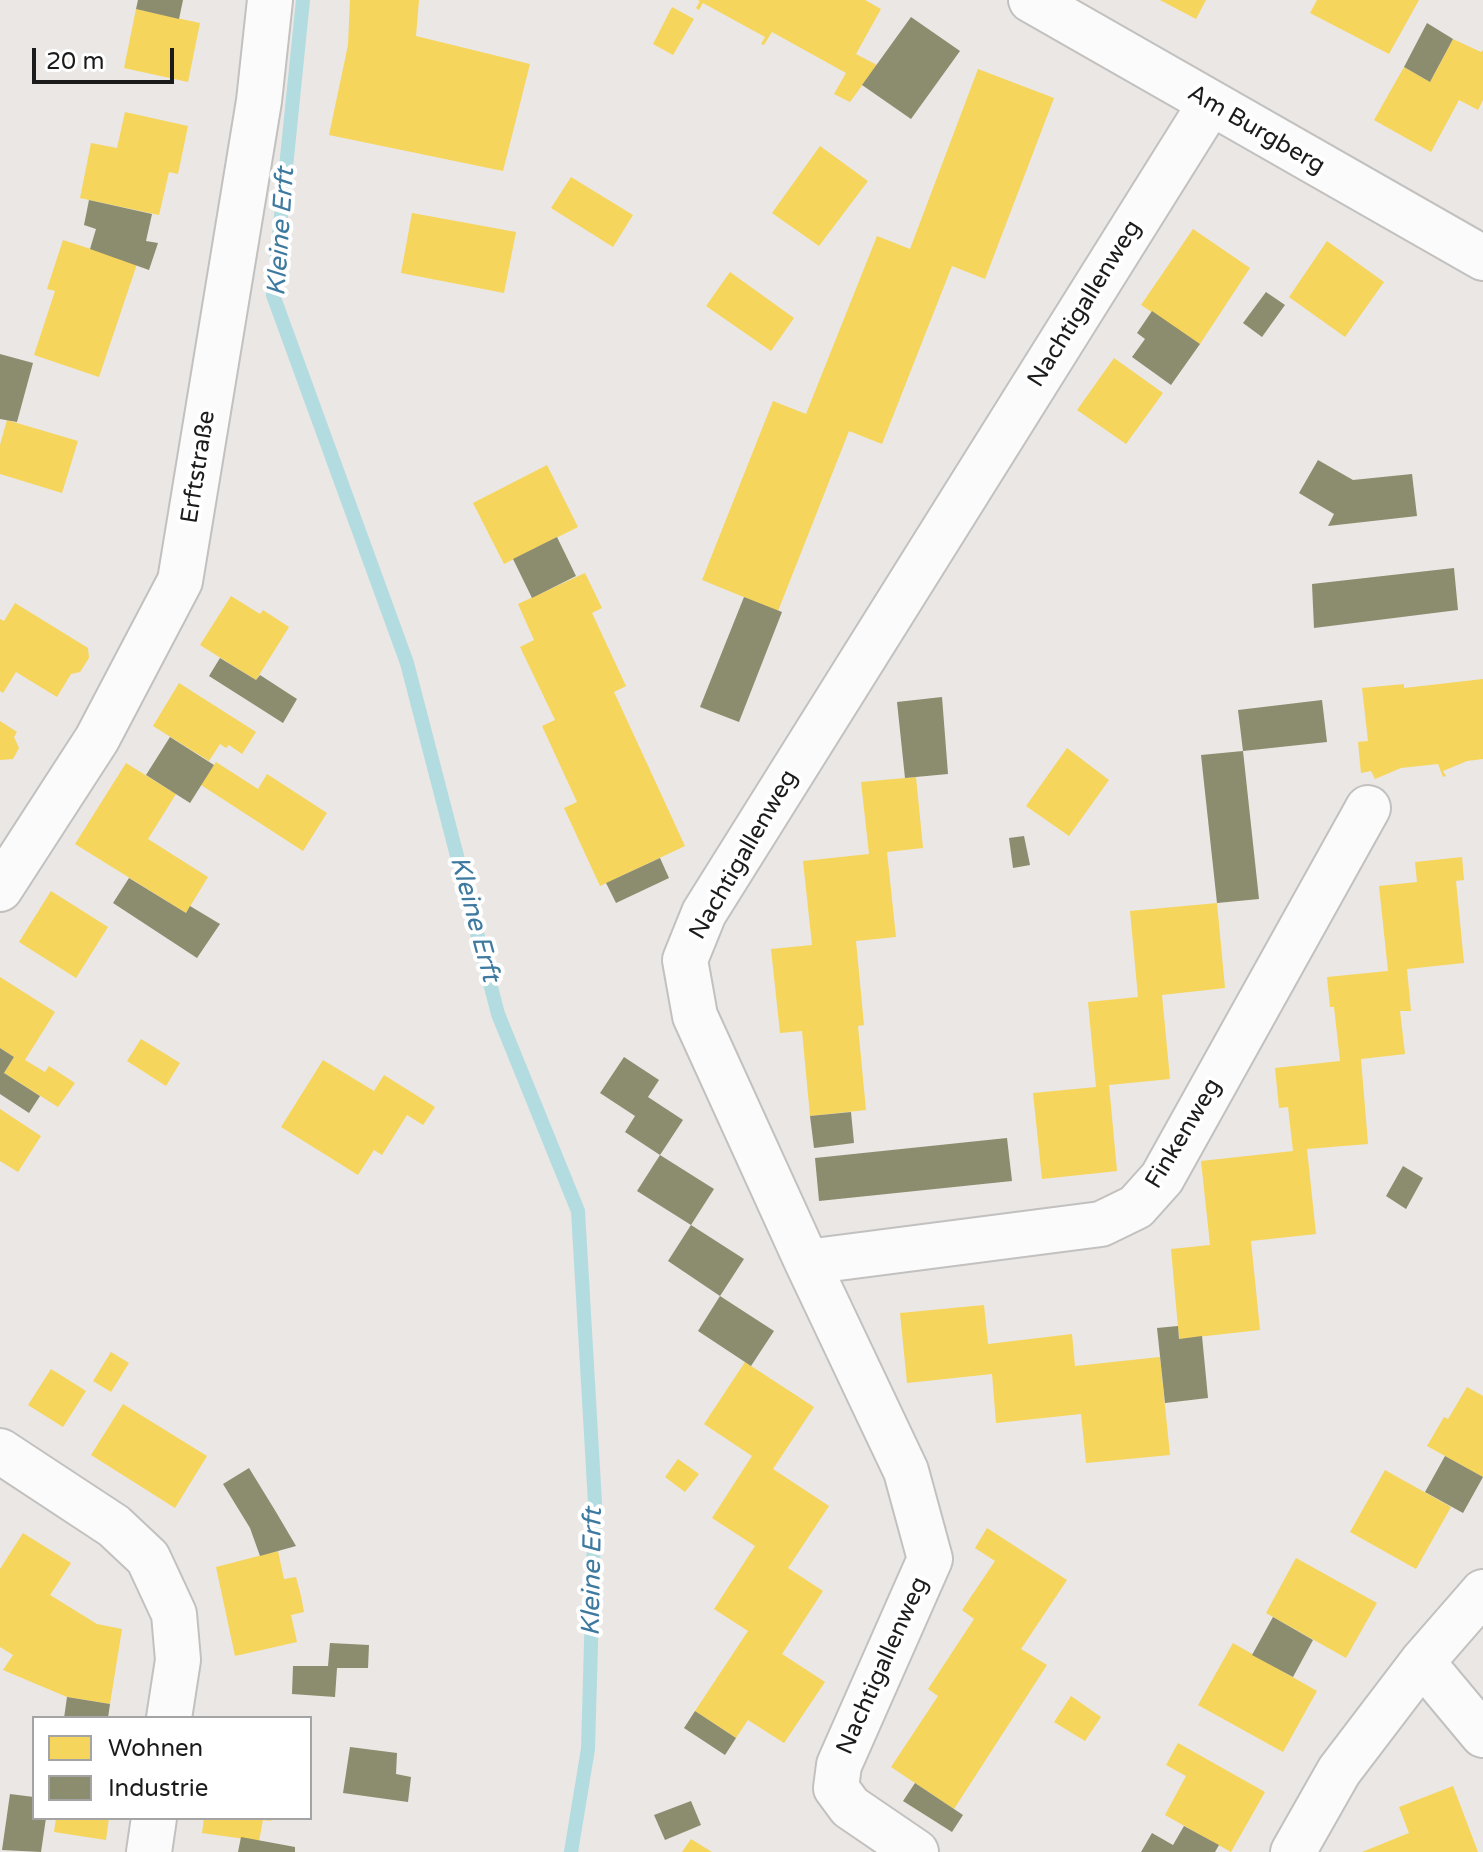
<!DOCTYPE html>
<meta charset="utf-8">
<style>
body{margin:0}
#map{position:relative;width:1483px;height:1852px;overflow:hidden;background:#eae7e4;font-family:"Varela Round",sans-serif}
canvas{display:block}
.legend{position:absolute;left:32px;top:1716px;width:280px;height:104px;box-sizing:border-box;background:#fff;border:2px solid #a4a4a4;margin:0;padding:10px 14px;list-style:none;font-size:24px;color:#1b1b1b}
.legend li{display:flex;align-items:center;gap:16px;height:40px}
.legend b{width:40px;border:2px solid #a4a4a4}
.scale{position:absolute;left:32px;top:48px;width:142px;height:36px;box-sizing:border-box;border:4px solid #1b1b1b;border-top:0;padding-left:10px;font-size:24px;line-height:28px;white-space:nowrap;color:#1b1b1b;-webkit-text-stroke:6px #fff;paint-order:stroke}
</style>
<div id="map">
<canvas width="1483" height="1852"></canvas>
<ul class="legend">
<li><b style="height:22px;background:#f6d55c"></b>Wohnen</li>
<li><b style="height:22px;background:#8c8c6e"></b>Industrie</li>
</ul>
<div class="scale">20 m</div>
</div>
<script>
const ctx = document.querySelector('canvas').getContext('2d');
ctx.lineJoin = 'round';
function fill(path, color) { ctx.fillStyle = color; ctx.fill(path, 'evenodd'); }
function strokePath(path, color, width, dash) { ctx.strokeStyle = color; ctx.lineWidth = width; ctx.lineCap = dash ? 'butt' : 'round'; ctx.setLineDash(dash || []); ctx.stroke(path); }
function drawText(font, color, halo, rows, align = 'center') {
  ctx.font = font + ' "Varela Round",sans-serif'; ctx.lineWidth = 8; ctx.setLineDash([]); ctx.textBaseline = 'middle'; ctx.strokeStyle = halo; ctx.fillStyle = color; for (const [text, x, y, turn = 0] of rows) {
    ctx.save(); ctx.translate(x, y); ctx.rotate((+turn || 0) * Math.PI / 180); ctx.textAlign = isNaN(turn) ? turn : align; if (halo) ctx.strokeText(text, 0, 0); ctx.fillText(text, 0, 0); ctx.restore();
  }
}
const homes = new Path2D(`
 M350 0H419L416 36 530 64 503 171 329 135 348 45Z
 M697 0H865L881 9 856 54 877 65 850 102 834 94 846 73 772 32 764 45 761 44 765 37 703 3 699 10 696 8 700 1Z
 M1160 0H1206L1196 19Z
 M1317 0H1419L1389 54 1310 13Z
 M672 7 694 19 673 55 653 44Z
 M136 9 200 23 188 82 124 68Z
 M1453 39 1481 52 1483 50V100L1478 110 1459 100 1431 152 1374 120 1404 67 1430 82Z
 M978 69 1054 98 985 279 952 266 882 444 849 431 778 611 702 580 773 401 806 414 877 236 910 249Z
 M125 112 188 126 178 174 169 172 159 215 80 198 91 143 117 148Z
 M820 146 868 181 819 246 772 213Z
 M571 177 633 215 613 247 551 208Z
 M412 213 516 232 504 293 401 273Z
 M1193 229 1250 268 1200 344 1141 305Z
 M63 240 137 264 99 377 34 355 55 291 47 289Z
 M1327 241 1384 282 1345 337 1289 297Z
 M730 272 794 318 771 351 706 306Z
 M1114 358 1163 393 1126 444 1077 410Z
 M7 420 78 441 62 493 0 474V445Z
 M547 465 578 527 504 564 473 503Z
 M585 573 602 608 592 613 626 686 614 692 685 846 600 886 564 808 577 802 542 726 555 720 520 647 534 640 518 604Z
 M231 596 260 614 263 610 289 627 256 680 200 645Z
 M15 603 88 648 89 658 80 672 71 674 57 697 16 672 3 693 0 691V619L4 621Z
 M1483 679V759L1467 761 1443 771 1446 776 1443 777 1438 764 1401 768 1375 779 1371 771 1361 773 1358 742 1368 741 1362 688 1404 684V688Z
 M179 683 256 732 242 754 229 745 226 748 220 744 209 761 153 726Z
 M0 721 17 732 14 737 19 748 13 759 0 760Z
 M1067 748 1109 780 1069 836 1026 806Z
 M216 762 258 789 267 774 327 813 303 851 201 785Z
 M126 763 176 794 148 839 208 877 186 913 75 844Z
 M916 777 923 848 887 852 896 937 856 941 864 1025 858 1026 866 1110 810 1116 802 1031 780 1033 771 949 812 945 803 861 869 854 861 782Z
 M1462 857 1464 880 1456 881 1464 963 1407 969 1411 1011H1400L1405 1054 1361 1059 1368 1144 1307 1149 1316 1234 1251 1241 1260 1330 1179 1339 1171 1249 1210 1245 1201 1161 1293 1151 1288 1107 1279 1108 1275 1068 1340 1061 1334 1007H1330L1327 977 1388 971 1379 886 1417 882 1415 862Z
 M51 891 108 927 76 978 19 942Z
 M1217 903 1225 988 1162 995 1170 1079 1109 1085 1117 1171 1042 1179 1033 1093 1096 1087 1088 1002 1138 997 1130 911Z
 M0 977 55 1012 25 1060 45 1072 49 1066 75 1083 58 1107 4 1073 14 1057 0 1048Z
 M141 1039 180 1063 166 1086 127 1061Z
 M323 1060 374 1091 384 1075 435 1107 423 1125 407 1115 382 1155 374 1150 358 1175 281 1127Z
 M0 1109 41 1136 18 1172 0 1161Z
 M984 1305 988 1344 1072 1334 1075 1366 1160 1357 1170 1455 1086 1463 1081 1414 996 1423 992 1374 907 1383 900 1313Z
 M111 1352 129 1363 111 1392 93 1381Z
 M745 1362 814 1407 773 1469 829 1506 788 1568 823 1591 782 1654 825 1682 784 1743 748 1720 736 1738 695 1711 748 1631 714 1609 755 1546 712 1518 752 1456 704 1424Z
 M51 1369 86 1391 63 1427 28 1405Z
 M1467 1387 1483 1396V1477L1427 1446 1444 1417 1448 1419Z
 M123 1404 207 1456 175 1508 91 1455Z
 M678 1459 699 1474 685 1492 665 1477Z
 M1385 1470 1451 1507 1416 1569 1350 1532Z
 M987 1528 1067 1580 1021 1649 1047 1665 954 1809 891 1767 938 1696 928 1689 974 1619 962 1610 995 1561 975 1548Z
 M23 1533 71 1563 50 1595 97 1624 122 1629 110 1704 67 1697 3 1670 13 1655 0 1647V1569Z
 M278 1551 284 1579 296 1577 301 1596 304 1612 291 1615 297 1642 235 1656 216 1567Z
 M1296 1558 1377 1603 1346 1658 1266 1613Z
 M1233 1643 1317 1691 1283 1752 1198 1705Z
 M1071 1696 1101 1717 1085 1741 1054 1722Z
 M1178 1743 1265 1792 1231 1852 1165 1815 1186 1776 1166 1765Z
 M1453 1786 1478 1852H1362L1409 1833 1399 1807Z
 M56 1818H109L106 1840 54 1832Z
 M204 1818H272L271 1821 263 1820 259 1841 202 1833Z
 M691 1839 712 1852H682Z`);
const industry = new Path2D(`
 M138 0H183L179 19 136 9Z
 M911 17 960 51 911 119 862 85Z
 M1427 23 1453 39 1430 82 1404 67Z
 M89 200 152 214 146 241 158 243 149 270 90 249 96 229 84 225Z
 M1266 292 1285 305 1262 337 1243 323Z
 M1152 311 1200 344 1171 385 1132 357 1145 339 1137 333Z
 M0 354 33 363 17 422 0 419Z
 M1318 460 1353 480 1412 474 1417 516 1328 526 1334 514 1299 493Z
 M557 537 576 576 532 598 513 559Z
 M1454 568 1458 610 1314 628 1312 584Z
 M744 597 782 612 739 722 700 707Z
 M220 658 256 680 260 675 297 699 283 723 209 676Z
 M942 697 948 774 905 778 897 702Z
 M1322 700 1327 742 1243 751 1238 710Z
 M170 737 214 765 190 803 146 775Z
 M1243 751 1259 899 1217 903 1201 755Z
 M1024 836 1030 865 1013 868 1009 838Z
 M660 858 669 878 616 903 606 883Z
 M129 878 186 913 190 906 220 924 197 958 113 903Z
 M0 1048 14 1057 4 1073 40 1096 29 1113 0 1094Z
 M624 1057 659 1080 648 1097 683 1120 660 1155 625 1132 635 1116 600 1093Z
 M851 1112 854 1143 814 1148 810 1116Z
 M1007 1138 1012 1181 819 1201 815 1158Z
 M660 1155 714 1189 691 1225 744 1259 720 1296 668 1261 691 1225 637 1191Z
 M1403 1166 1423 1178 1406 1209 1386 1196Z
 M720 1296 774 1331 751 1366 698 1331Z
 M1178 1326 1179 1339 1202 1336 1208 1398 1165 1403 1157 1328Z
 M1445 1456 1483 1477 1463 1513 1425 1492Z
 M249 1468 276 1512 296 1546 260 1556 250 1528 223 1484Z
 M1273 1617 1313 1640 1293 1677 1252 1655Z
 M330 1643 369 1645 368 1668H337L335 1697 292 1694 293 1666H328Z
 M67 1697 110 1704 108 1718H64Z
 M695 1711 736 1738 725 1755 684 1728Z
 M350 1747 397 1753 396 1774 411 1777 408 1802 343 1793Z
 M915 1783 963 1815 952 1832 903 1801Z
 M10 1794 34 1797V1818H46L41 1852 2 1850Z
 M691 1801 701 1825 665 1840 654 1815Z
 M1184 1826 1219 1845 1215 1852H1141L1152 1833 1173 1845Z
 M241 1837 295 1847V1852H238Z`);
const stream = new Path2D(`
 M303 0 273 295 407 663 498 1014 578 1211 595 1503 588 1749 571 1852`);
const minor = new Path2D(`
 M1031 0 1483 258
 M0 889 97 739 180 581 259 101 270 0
 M807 1262 1101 1224 1136 1207 1162 1178 1368 808
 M0 1451 114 1526 148 1558 174 1614 178 1660 169 1718
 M1422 1662 1483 1735
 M149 1852 154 1818
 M916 1852 850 1807 836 1788 839 1765 930 1559 906 1471 807 1262 695 1016 685 960 704 913 1210 104
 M1293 1852 1339 1771 1422 1662 1483 1592`);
const streetNames = [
 ["Am Burgberg",1256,130,30],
 ["Nachtigallenweg",1085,304,-58],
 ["Erftstraße",199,467,-81],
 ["Nachtigallenweg",744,855,-60],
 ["Finkenweg",1184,1134,-59],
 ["Nachtigallenweg",883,1666,-66]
];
const waterNames = [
 ["Kleine Erft",282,232,-86],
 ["Kleine Erft",474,919,75],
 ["Kleine Erft",593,1572,-89]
];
fill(homes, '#f6d55c');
fill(industry, '#8c8c6e');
strokePath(stream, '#b3dce0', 14);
strokePath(minor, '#c2c1c0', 48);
strokePath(minor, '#fcfbfb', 44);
drawText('24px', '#1b1b1b', '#fff', streetNames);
drawText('italic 26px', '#3e79a0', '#fff', waterNames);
</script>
